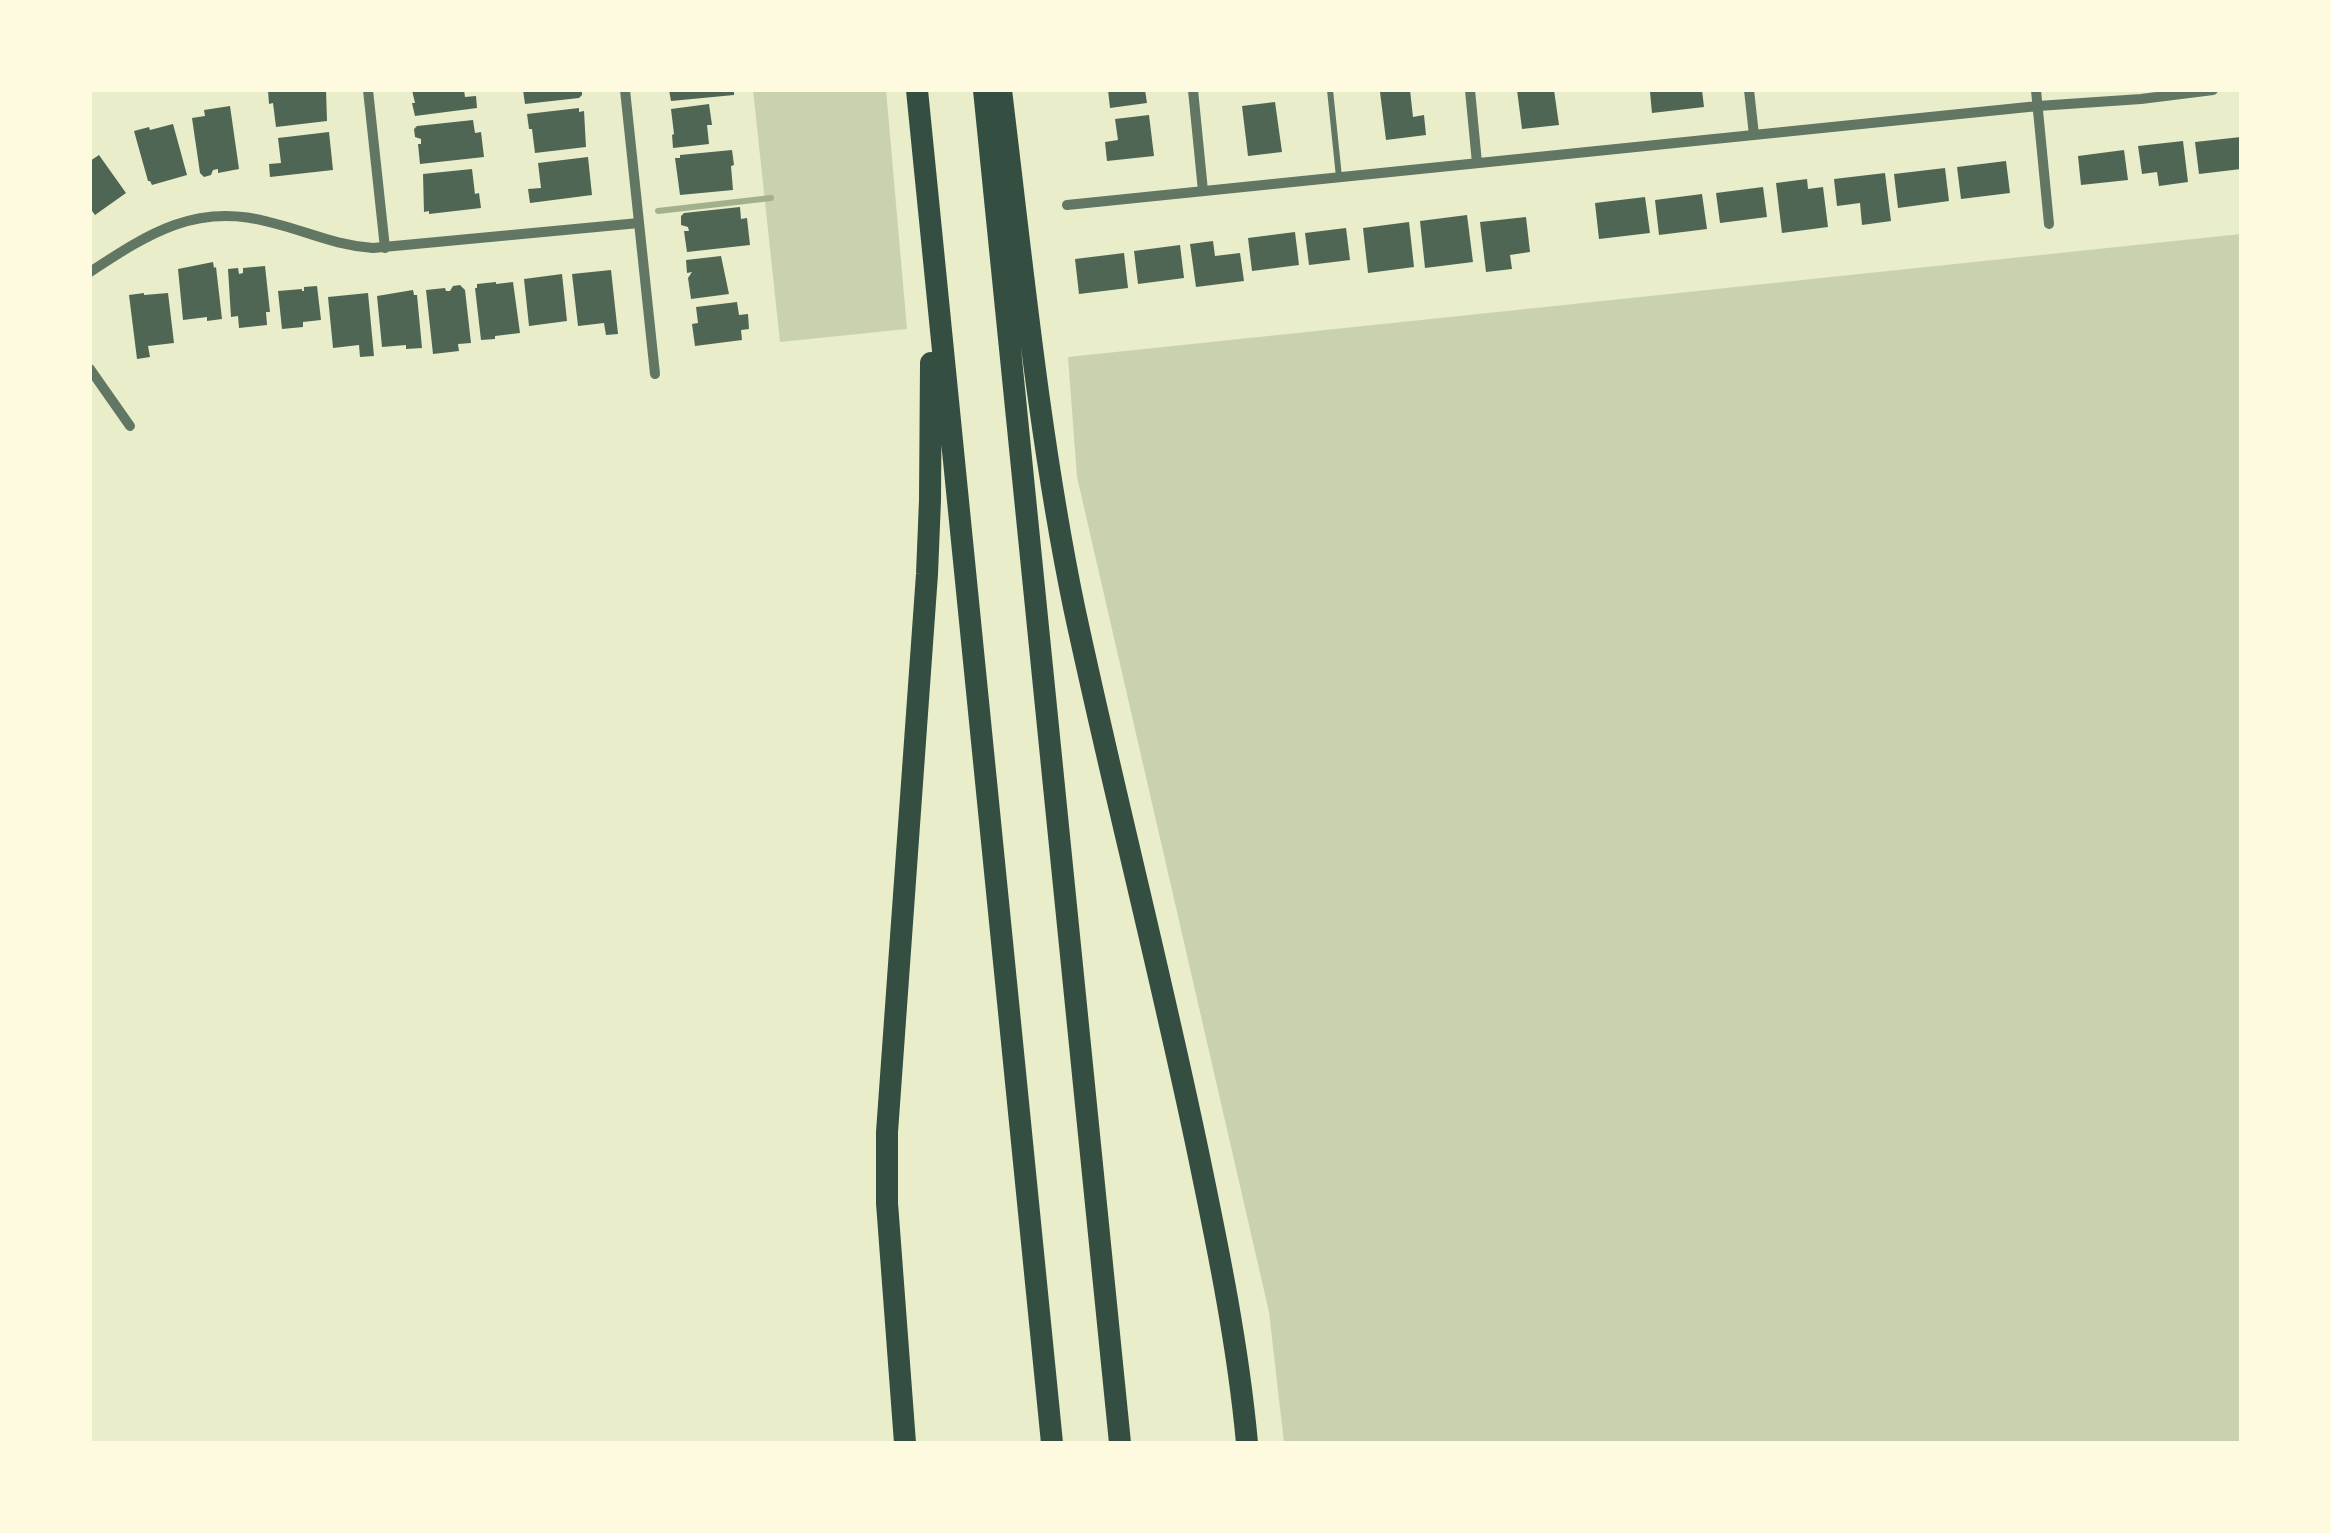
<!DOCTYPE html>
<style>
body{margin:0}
#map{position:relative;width:2331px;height:1533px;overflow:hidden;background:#e9edc9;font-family:Lora,serif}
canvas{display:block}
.frame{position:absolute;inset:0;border:92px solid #fefae0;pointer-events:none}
</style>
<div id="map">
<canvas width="2331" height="1533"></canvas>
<div class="frame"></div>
</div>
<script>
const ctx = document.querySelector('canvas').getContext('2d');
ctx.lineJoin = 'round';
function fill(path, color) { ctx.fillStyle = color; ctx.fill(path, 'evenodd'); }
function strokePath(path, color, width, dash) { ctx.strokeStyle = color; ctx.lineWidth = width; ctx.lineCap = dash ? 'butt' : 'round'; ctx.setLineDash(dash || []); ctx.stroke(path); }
const green = new Path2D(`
 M753 90H886L907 329 780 342Z
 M2241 234V1443H1284L1269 1312 1077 477 1068 357Z`);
const stream = new Path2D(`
 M658 211 771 198`);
const building = new Path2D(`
 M268 90H326L327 121 276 127 273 103 269 104Z
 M412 90H464L465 97 476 96 477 108 415 116 412 103H415Z
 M523 90H582V95L579 98 525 104Z
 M669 90H734V95L671 101Z
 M1108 90H1145L1147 103 1110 108Z
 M1395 90H1410L1413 117 1424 115 1426 135 1386 140 1380 92Z
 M1517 90H1554L1559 125 1522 129Z
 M1666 90H1702L1704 107 1652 113 1650 92Z
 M1275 102 1282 152 1248 156 1242 106Z
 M709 104 712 125H707L709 144 673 148 672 135 674 134 671 109Z
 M230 106 239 169 218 173V169L213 170 211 175 204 177 200 173 192 118 205 116 204 110Z
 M579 108V112L584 111 586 147 535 153 532 129H529L527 114Z
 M1149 115 1154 156 1107 161 1105 142 1118 140 1115 119Z
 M473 120 475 133 481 132 484 157 420 164 418 144H421V139L415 137 414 129 417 126Z
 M173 124 187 175 152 185 150 181H148L134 131 149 127 150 130Z
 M329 132 333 170 270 177 269 164 281 163 278 138Z
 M2241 137V169L2199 174 2195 142Z
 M2183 141 2188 182 2159 186 2157 172 2142 174 2138 146Z
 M732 150 734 165 731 166 733 190 680 195 675 158H680V155Z
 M2124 150 2128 180 2081 185 2078 156Z
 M99 155 126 193 95 215 90 208V161Z
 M588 157 592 195 530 203 528 189 541 188 538 163Z
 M2006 161 2010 193 1961 199 1957 167Z
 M1945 168 1949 201 1898 208 1894 174Z
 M472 169 475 194 479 193 481 208 429 214V211L424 212 423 174Z
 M1885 173 1891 221 1862 225 1860 203 1837 206 1834 179Z
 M1807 179 1808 189 1823 187 1828 227 1782 233 1776 183Z
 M1763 187 1767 217 1720 223 1716 193Z
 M1702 194 1707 229 1659 235 1655 200Z
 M1645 197 1650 233 1599 239 1595 203Z
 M740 207 741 219 747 218 750 245 687 252 684 231H689L688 227 681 225V216L684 213Z
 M1467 215 1473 262 1425 268 1420 221Z
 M1526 217 1530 252 1510 255 1512 269 1486 272 1480 222Z
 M1409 222 1414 267 1368 273 1363 228Z
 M1346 228 1350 260 1309 265 1305 233Z
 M1295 232 1299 265 1252 271 1248 238Z
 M1213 241 1215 256 1240 253 1244 281 1196 287 1190 244Z
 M1180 245 1184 278 1138 284 1134 251Z
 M1124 253 1128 288 1079 294 1075 259Z
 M721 256 729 294 691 299 688 278 692 272 687 273 686 260Z
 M213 262 214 268 216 267 222 319 207 321V317L183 320 178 269Z
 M265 266 270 312H266L267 325 239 328 238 316 231 317 228 269 238 268 239 274 243 273V268Z
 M611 270 618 334 606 335 604 323 578 326 572 274Z
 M562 274 567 321 529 326 524 279Z
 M496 282V284L513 282 520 333 495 336V339L481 340 475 288H477V284Z
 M460 285 465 290 471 343 458 344 459 351 433 354 426 290 445 288 446 291H450L453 286Z
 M317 286 321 320 303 322V327L282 329 278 291 302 289V291H304V287Z
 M413 290 414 295H417L422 348 406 349V345L382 347 377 296Z
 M144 293V295L168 293 174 343 148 346 150 357 137 359 129 295Z
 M368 293 374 356 360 357 359 345 333 348 328 297Z
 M737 302 739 315 748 314 749 329 741 330 742 340 695 346 692 324 698 323 696 307Z`);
const service = new Path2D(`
 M1330 90 1339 177`);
const minor = new Path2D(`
 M368 90 385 248
 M625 90 655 374
 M1193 90 1203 191
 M1470 90 1477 163
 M1749 90 1754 135
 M2036 90 2049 224
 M1067 205 2038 106 2141 99 2213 90
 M90 272C148 234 196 202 269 222 307 231 333 245 373 248L639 223
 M90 369 130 426`);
const motorway = new Path2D(`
 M917 90 1052 1443
 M984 90 1120 1443
 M1001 90C1022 262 1039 437 1074 607 1113 789 1160 970 1198 1152 1218 1248 1238 1345 1247 1443
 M905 1443 887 1203V1132L927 574 930 500 931 363`);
fill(green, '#cad2ad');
strokePath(stream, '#a3b18a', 6);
fill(building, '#4f6655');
strokePath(service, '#617663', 6);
strokePath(minor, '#617663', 10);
strokePath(motorway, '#344e41', 22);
</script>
